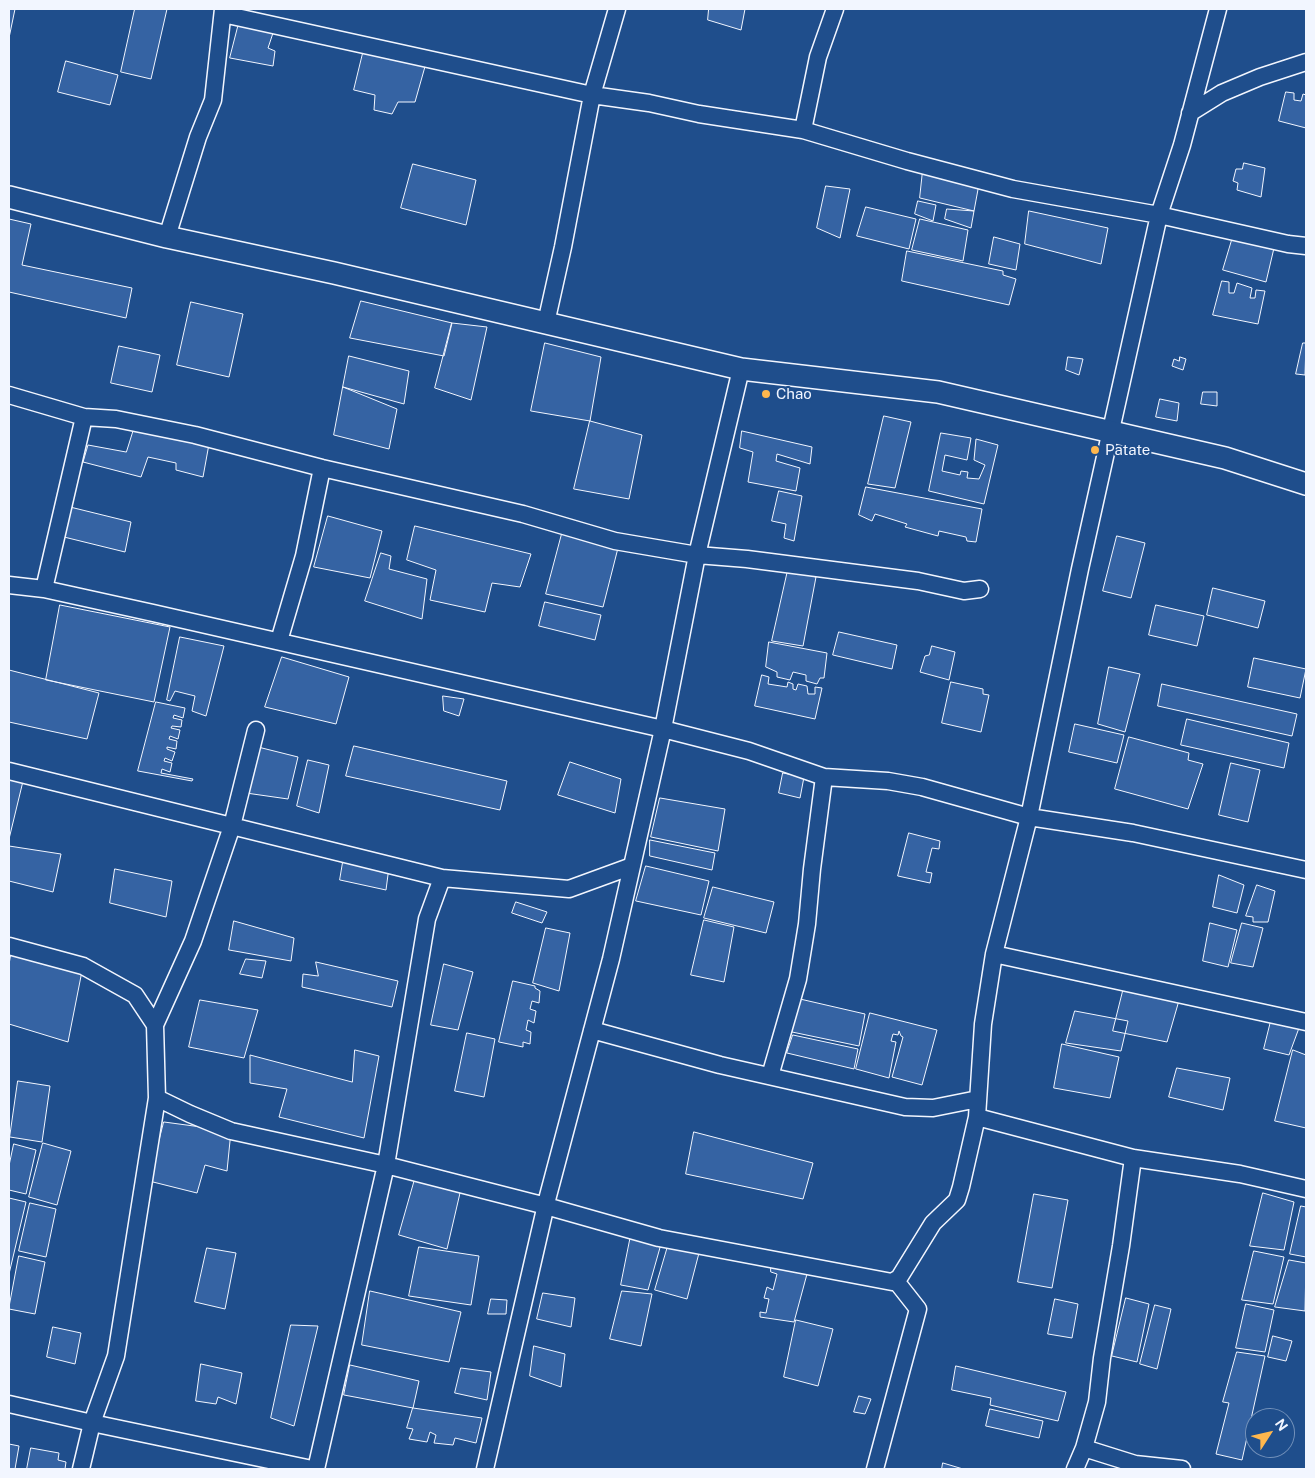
<!DOCTYPE html>
<style>
body{margin:0}
#map{position:relative;width:1315px;height:1478px;overflow:hidden;background:#1f4e8c;font-family:"Public Sans",sans-serif}
canvas{display:block}
.frame{position:absolute;inset:0;border:10px solid #f2f6ff;pointer-events:none}
.north{position:absolute;left:1245px;top:1408px;width:50px;height:50px;box-sizing:border-box;background:#1f4e8c;border:1px solid #7391ba;border-radius:50%;rotate:55deg;font-size:14px;font-weight:700;line-height:20px;text-align:center;color:#f2f6ff}
.north::after{content:'';display:block;margin:auto;width:18px;height:22px;background:#ffb74d;clip-path:polygon(50% 0,100% 100%,50% 72%,0 100%)}
</style>
<div id="map">
<canvas width="1315" height="1478"></canvas>
<div class="frame"></div>
<div class="north">N</div>
</div>
<script>
const ctx = document.querySelector('canvas').getContext('2d');
ctx.lineJoin = 'round';
function fill(path, color) { ctx.fillStyle = color; ctx.fill(path, 'evenodd'); }
function strokePath(path, color, width, dash) { ctx.strokeStyle = color; ctx.lineWidth = width; ctx.lineCap = dash ? 'butt' : 'round'; ctx.setLineDash(dash || []); ctx.stroke(path); }
function drawText(font, color, halo, rows, align = 'center') {
  ctx.font = font + ' "Public Sans",sans-serif'; ctx.lineWidth = 4; ctx.setLineDash([]); ctx.textBaseline = 'middle'; ctx.strokeStyle = halo; ctx.fillStyle = color; for (const [text, x, y, turn = 0] of rows) {
    ctx.save(); ctx.translate(x, y); ctx.rotate((+turn || 0) * Math.PI / 180); ctx.textAlign = isNaN(turn) ? turn : align; if (halo) ctx.strokeText(text, 0, 0); ctx.fillText(text, 0, 0); ctx.restore();
  }
}
const building = new Path2D(`
 M9 9H15L9 38Z
 M135 9H167L151 79 121 72Z
 M709 9H745L741 30 708 20Z
 M239 23 273 33 268 48 275 51 273 66 230 58Z
 M364 49 426 63 415 102H398L392 114 374 110 375 95 354 90Z
 M66 61 118 75 110 105 58 92Z
 M1286 92 1294 93V100L1301 101 1303 94 1306 95V128L1279 121Z
 M1244 163 1265 168 1261 197 1237 190 1238 183 1233 181 1236 169H1242Z
 M413 164 476 180 466 225 401 208Z
 M923 170 979 184 974 211 920 198Z
 M826 186 850 189 840 238 817 228Z
 M918 201 936 205 933 221 915 214Z
 M866 207 916 219 909 249 857 236Z
 M947 209 974 211 971 228 945 219Z
 M1029 211 1108 228 1101 264 1025 244Z
 M9 219 31 224 22 265 132 288 126 318 9 292Z
 M920 219 968 230 963 261 912 250Z
 M994 237 1020 244 1016 270 989 264Z
 M1232 240 1274 248 1266 282 1223 270Z
 M907 251 1003 271V275L1016 279 1009 305 902 281Z
 M1222 281 1229 282V293H1234L1237 283 1252 288 1250 298H1255L1256 290 1265 291 1258 324 1213 315Z
 M361 301 452 323 444 356 350 338Z
 M191 302 243 314 229 377 177 365Z
 M452 323 487 327 471 400 435 388Z
 M545 343 601 357 590 421 531 411Z
 M1303 343H1306L1305 375 1296 374Z
 M119 346 160 355 152 392 111 383Z
 M349 356 409 371 404 404 343 387Z
 M1068 357 1083 359 1079 375 1066 370Z
 M1180 357 1186 359 1183 370 1172 366 1174 359 1179 361Z
 M343 387 397 409 389 449 334 435Z
 M1203 392H1217V406L1201 404Z
 M1160 399 1179 403 1177 421 1156 417Z
 M884 416 911 422 895 488 868 484Z
 M590 421 642 435 629 499 574 489Z
 M134 429 209 444 203 477 176 470V463L148 457 141 477 83 462 88 445 126 452Z
 M742 431 812 447 810 464 777 454 776 461 800 468 796 491 748 482 753 452 740 448Z
 M941 433 971 438 967 460 945 455 942 471 960 475 961 471 968 472 967 478 979 479 985 465 974 460 976 439 998 445 984 504 929 491Z
 M866 487 982 509 976 542 967 541 966 537 939 531 938 536 905 527 907 524 875 514 872 521 859 515Z
 M779 491 802 496 794 541 784 538 786 524 772 521Z
 M70 507 131 522 125 552 64 537Z
 M328 516 382 531 370 578 314 567Z
 M415 526 531 554 520 587 492 583 485 612 430 600 436 570 407 560Z
 M563 530 619 544 603 607 546 594Z
 M1117 536 1145 543 1131 598 1103 591Z
 M381 553 391 556 389 569 427 579 422 619 365 601Z
 M788 570 816 577 803 646 772 641Z
 M1213 588 1265 601 1258 628 1207 615Z
 M545 602 601 615 595 640 539 626Z
 M60 605 170 627 154 702 46 680Z
 M1156 605 1204 616 1197 646 1149 635Z
 M839 632 897 645 892 669 833 655Z
 M180 637 224 646 206 716 192 711 195 696 175 691 170 701 167 700Z
 M769 642 827 653 824 678H820L817 684 806 681V675L793 672 790 680 777 677V672L766 667Z
 M932 646 955 652 949 680 920 672 925 656 929 655Z
 M282 657 349 677 336 724 265 707Z
 M1254 658 1306 669 1300 698 1248 687Z
 M1109 667 1140 674 1125 732 1098 724Z
 M9 670 99 693 87 739 9 722Z
 M762 675 769 677 768 684 787 687 788 682 793 684V689L796 690 798 684 807 686 808 694H815V687L822 688 815 719 755 706Z
 M951 682 983 689V694L989 695 981 732 942 723Z
 M1162 684 1297 714 1292 736 1158 706Z
 M443 696 464 699 459 716 444 711Z
 M156 702 185 708 183 718 174 715 173 718 182 720 181 727 172 726 171 728 180 730 178 739 170 736 169 739 177 741 176 749 167 747V749L175 752 172 761 165 758 164 761 172 763 170 772 162 769 161 773 193 779 192 781 138 771Z
 M1187 719 1289 743 1284 768 1181 745Z
 M1075 724 1124 735 1117 763 1069 752Z
 M1129 737 1189 753 1188 760 1203 764 1188 809 1115 789Z
 M354 746 507 781 500 810 346 776Z
 M258 747 298 757 288 799 246 793Z
 M308 760 329 765 319 813 297 806Z
 M570 762 621 779 615 813 558 795Z
 M1231 763 1260 770 1248 822 1219 815Z
 M9 773 24 777 9 839Z
 M783 773 804 777 800 798 779 793Z
 M660 798 725 809 718 851 651 837Z
 M909 833 940 841 939 849 932 848 926 872 932 873 930 883 898 876Z
 M650 840 715 853 712 870 650 856Z
 M9 846 61 854 53 892 9 881Z
 M344 856 389 867 386 890 340 880Z
 M646 866 709 881 701 915 636 901Z
 M115 869 172 881 166 917 110 903Z
 M1219 875 1244 885 1237 913 1213 907Z
 M1257 885 1275 891 1268 922H1253V917L1246 916Z
 M713 887 774 902 766 933 704 918Z
 M516 902 547 912 542 923 512 913Z
 M704 920 734 927 724 982 691 975Z
 M234 921 294 938 291 961 229 950Z
 M1210 923 1237 930 1228 967 1203 961Z
 M1242 923 1263 928 1253 967 1231 963Z
 M546 928 570 933 559 991 533 983Z
 M11 955 83 966 68 1042 9 1024V965Z
 M246 959 266 961 262 978 240 974Z
 M316 962 398 981 392 1007 302 987 303 974 318 976Z
 M444 964 473 972 458 1030 431 1025Z
 M513 981 535 986V988L540 991 539 1003 532 1001 530 1009 536 1011 534 1023 528 1020 526 1030 531 1032 530 1044 523 1042V1047L499 1042Z
 M1125 983 1180 997 1167 1042 1113 1031Z
 M800 999 865 1014 859 1046 792 1032Z
 M200 1000 258 1010 244 1058 189 1047Z
 M1075 1011 1128 1021 1121 1051 1066 1043Z
 M870 1013 937 1030 922 1085 892 1077 903 1037 901 1036 899 1031 898 1035 893 1034 891 1041 896 1042 889 1078 856 1069Z
 M1271 1021 1299 1028 1289 1055 1264 1049Z
 M467 1033 495 1039 484 1097 455 1091Z
 M793 1035 858 1049 854 1069 787 1053Z
 M1062 1044 1119 1057 1110 1098 1054 1088Z
 M355 1050 379 1056 364 1138 279 1117 287 1089 250 1083V1055L352 1082Z
 M1293 1050 1306 1055V1128L1275 1121Z
 M1177 1068 1230 1078 1223 1110 1169 1097Z
 M18 1081 50 1086 42 1142 10 1137Z
 M164 1122 231 1131 227 1171 205 1165 197 1193 149 1181Z
 M694 1132 813 1163 803 1199 686 1174Z
 M43 1143 71 1151 57 1205 29 1197Z
 M14 1144 36 1150 26 1194 9 1190V1166Z
 M415 1179 460 1193 447 1249 399 1235Z
 M1263 1193 1294 1202 1284 1250 1250 1246Z
 M1034 1194 1068 1200 1052 1288 1018 1282Z
 M9 1198 26 1202 9 1274Z
 M30 1203 56 1209 46 1257 19 1251Z
 M1301 1206 1306 1207V1257L1290 1254Z
 M631 1235 661 1244 648 1290 621 1285Z
 M668 1246 699 1253 687 1299 655 1290Z
 M419 1247 479 1256 471 1305 409 1296Z
 M207 1248 236 1253 225 1309 195 1302Z
 M1254 1251 1284 1257 1273 1304 1242 1300Z
 M19 1256 45 1262 35 1314 9 1309Z
 M1289 1260 1306 1263 1305 1311 1275 1307Z
 M771 1266 807 1274 794 1322 760 1317V1312L766 1313 769 1299 764 1298 767 1287 773 1290 777 1274 771 1272Z
 M370 1291 461 1312 449 1362 362 1345Z
 M622 1291 652 1294 641 1346 610 1339Z
 M543 1293 575 1298 571 1327 537 1319Z
 M1126 1298 1149 1304 1137 1362 1112 1356Z
 M491 1299 507 1300 506 1314H488Z
 M1055 1299 1078 1304 1072 1338 1048 1334Z
 M1246 1304 1274 1310 1265 1352 1236 1348Z
 M1155 1305 1171 1309 1157 1369 1140 1364Z
 M796 1320 833 1329 818 1386 784 1377Z
 M291 1325 318 1326 294 1426 271 1418Z
 M53 1327 81 1333 75 1364 47 1357Z
 M1273 1336 1292 1341 1286 1361 1268 1357Z
 M534 1346 565 1354 561 1387 530 1376Z
 M1237 1352 1265 1356 1242 1460 1216 1454 1229 1403 1223 1402Z
 M201 1364 242 1373 236 1404 218 1397 216 1404 196 1401Z
 M350 1365 419 1381 413 1408 344 1395Z
 M956 1366 1066 1392 1058 1421 990 1405 991 1398 952 1390Z
 M461 1368 491 1372 487 1400 455 1393Z
 M859 1396 871 1399 865 1414 854 1412Z
 M413 1408 482 1418 476 1443 455 1438 453 1445 434 1443 436 1435 430 1432 427 1442 409 1439 413 1429 407 1428Z
 M990 1409 1043 1421 1039 1438 986 1426Z
 M9 1444 19 1446 15 1469H9Z
 M31 1448 59 1453 58 1460 66 1462 65 1469H27Z
 M943 1463 963 1469H942Z`);
const minor = new Path2D(`
 M223 14 592 95 649 103 699 114 803 130 907 161 1013 189 1159 215 1288 244 1306 246
 M1190 113 1222 93 1260 77 1306 62
 M803 130 818 57 835 9
 M167 237 198 137 213 100 223 9
 M546 323 563 247 592 95 617 9
 M9 395 84 417 116 419 195 435 322 468 523 514 615 541 697 555 747 559 918 581 964 591 980 589
 M9 585 44 589 153 613 663 729 749 751 824 777 888 781 922 787 1029 817 1133 833 1306 870
 M44 589 84 417
 M279 641 304 556 322 468
 M9 771 442 878 569 889 632 866
 M9 946 83 966 135 995 155 1025
 M994 954 1306 1022
 M592 1030 720 1065 905 1107 933 1108 978 1099
 M770 1076 798 979 807 924 812 869 824 777
 M157 1098 190 1114 231 1131 386 1165 546 1206 659 1238 892 1282 899 1278 933 1223 957 1200 961 1187 977 1117 983 1024 994 954 1029 817 1080 569 1159 215 1182 145 1218 9
 M977 1117 1133 1158 1240 1174 1306 1189
 M9 1404 92 1423 312 1469
 M1084 1448 1135 1464 1182 1469
 M81 1469 92 1423 116 1356 157 1098 155 1025 193 941 232 826 256 730
 M316 1469 386 1165 427 919 442 878
 M485 1469 548 1196 611 959 663 729 697 555 741 369
 M875 1469 918 1309 896 1281
 M1075 1469 1084 1448 1097 1402 1102 1358 1121 1246 1133 1158`);
const tertiary = new Path2D(`
 M9 197 167 237 334 273 741 369 938 392 1225 458 1306 484`);
const markers = [
 [766,394,5,"#ffb74d"],
 [1095,450,5,"#ffb74d"]
];
const poiNames = [
 ["Chao",776,394],
 ["Patate",1105,450]
];
fill(building, '#3563a3');
strokePath(building, '#f2f6ff', 1);
strokePath(minor, '#f2f6ff', 19);
strokePath(tertiary, '#f2f6ff', 24);
strokePath(minor, '#1f4e8c', 16);
strokePath(tertiary, '#1f4e8c', 21);
for (const [x, y, r, color] of markers) { const dot = new Path2D(); dot.arc(x, y, r, 0, 2 * Math.PI); ctx.fillStyle = color; ctx.fill(dot); strokePath(dot, '#1f4e8c', 2); }
drawText('15px', '#f2f6ff', '#1f4e8c', poiNames, 'left');
</script>
